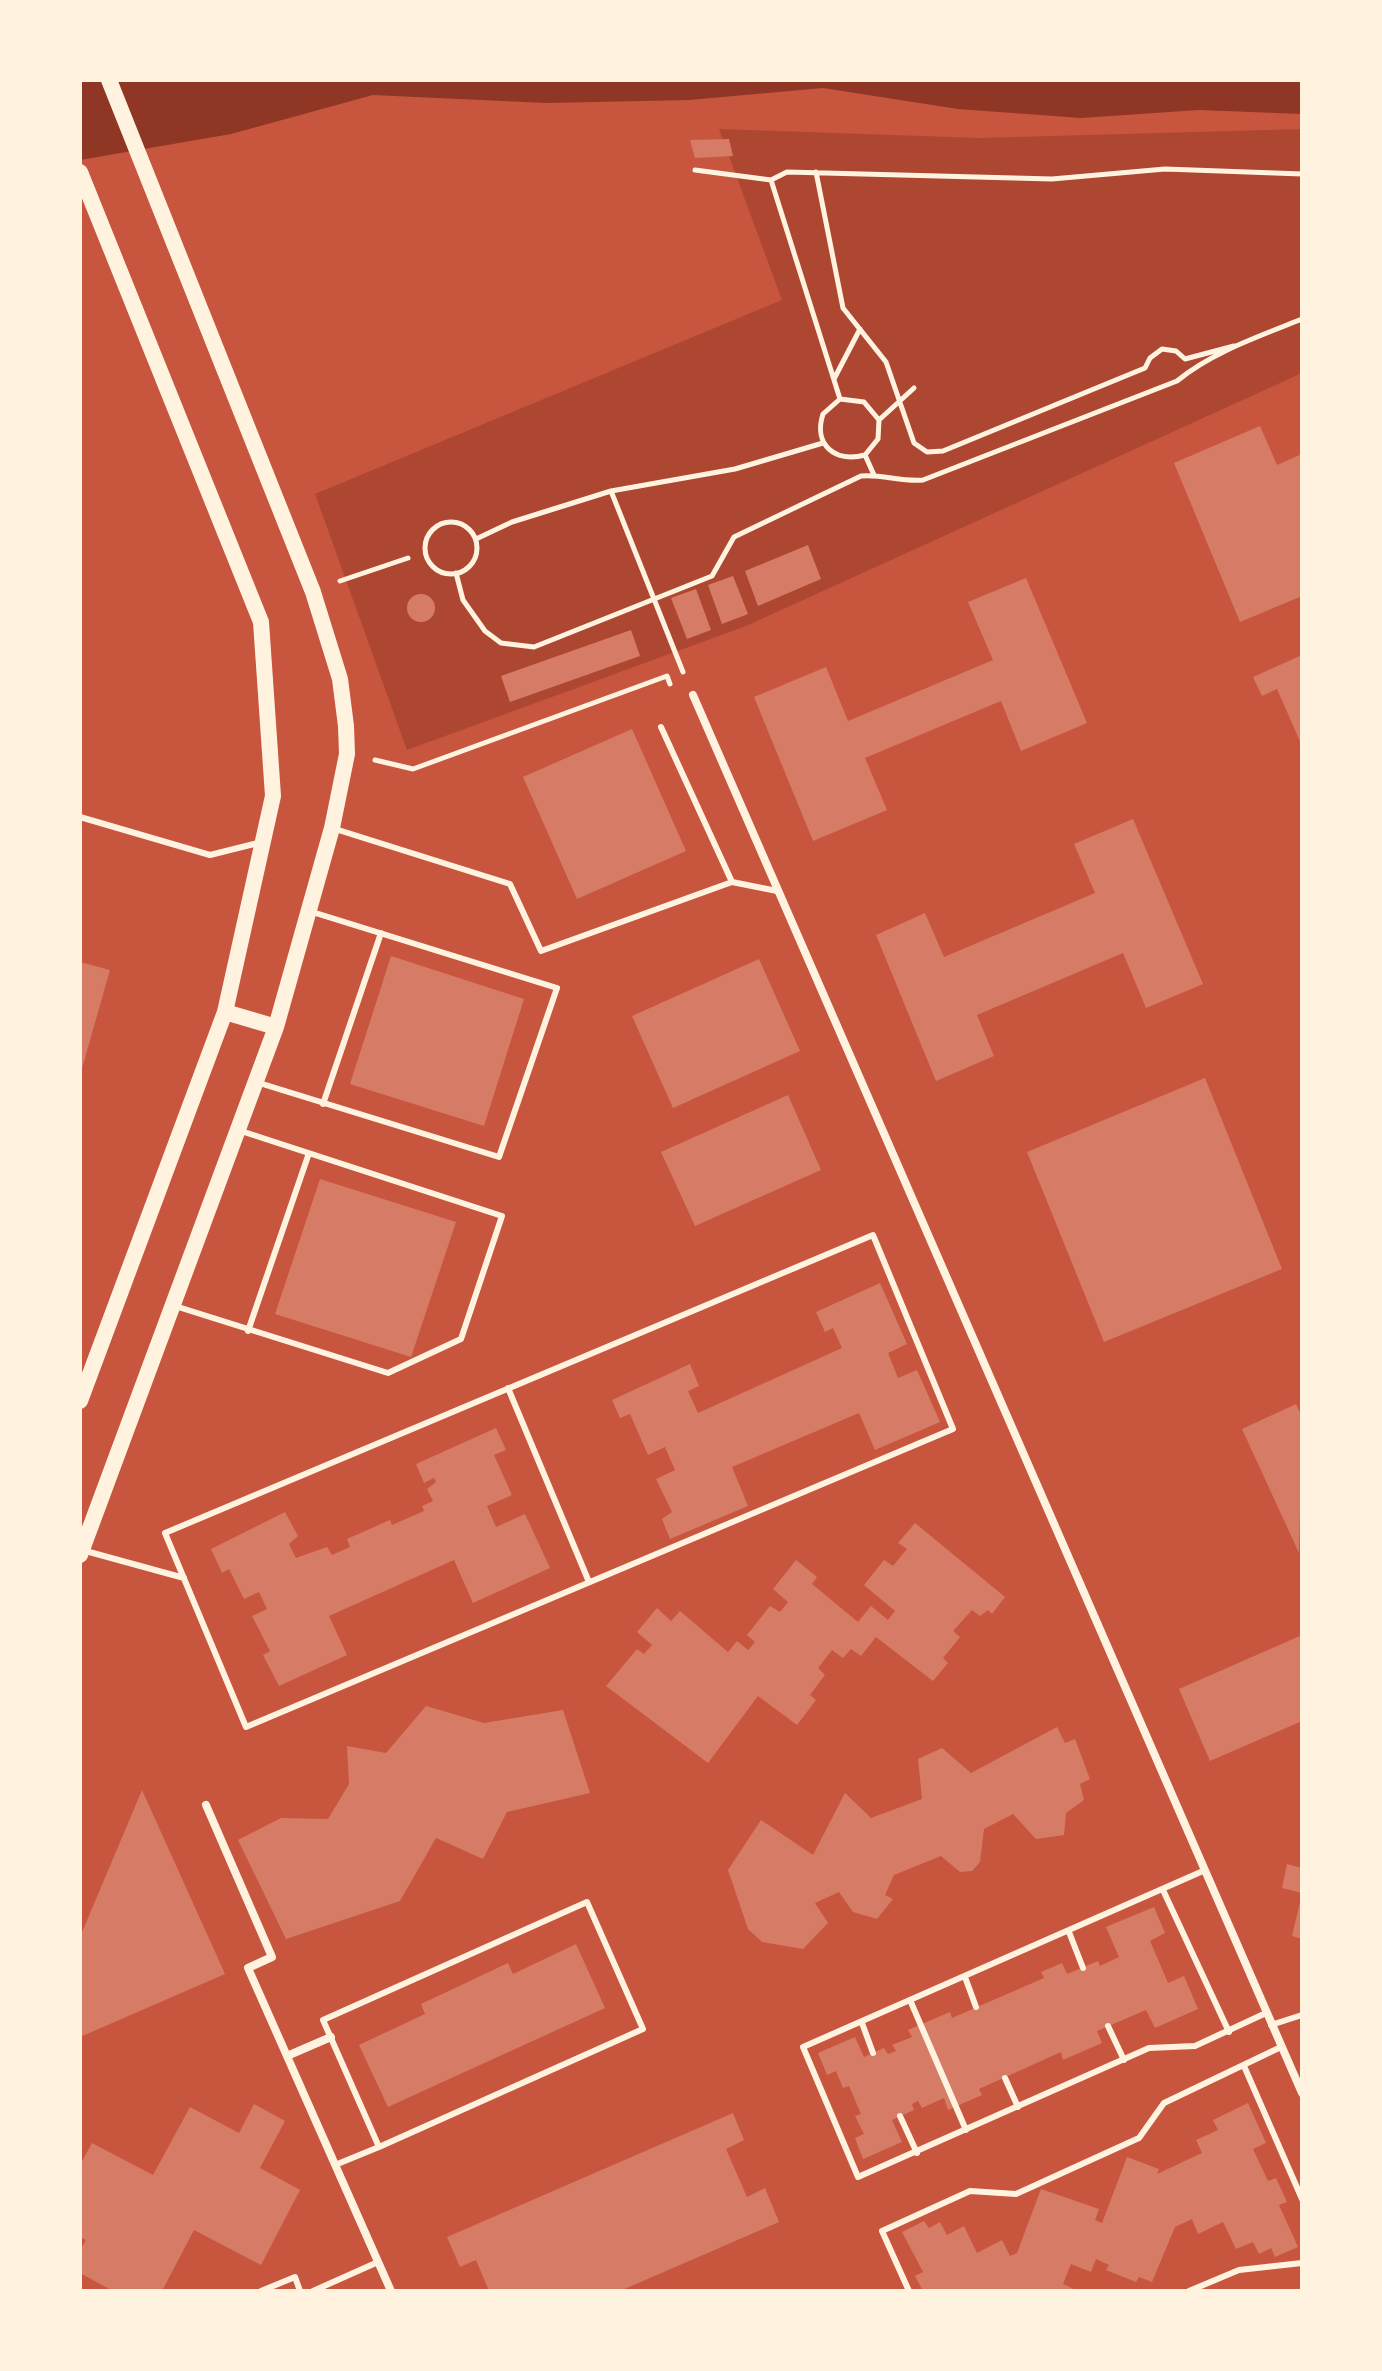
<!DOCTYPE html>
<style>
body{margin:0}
#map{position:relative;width:1382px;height:2371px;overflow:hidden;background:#c8553d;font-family:"Public Sans",sans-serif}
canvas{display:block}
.frame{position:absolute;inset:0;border:82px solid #fff3e0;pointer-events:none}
</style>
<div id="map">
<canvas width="1382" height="2371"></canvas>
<div class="frame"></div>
</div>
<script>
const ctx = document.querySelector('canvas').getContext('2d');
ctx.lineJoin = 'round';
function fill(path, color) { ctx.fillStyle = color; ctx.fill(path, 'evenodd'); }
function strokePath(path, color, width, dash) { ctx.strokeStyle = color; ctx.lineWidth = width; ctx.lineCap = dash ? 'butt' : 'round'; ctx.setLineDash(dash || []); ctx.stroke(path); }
const green = new Path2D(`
 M719 129 980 138 1302 129V373L746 626 407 750 315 494 782 300Z`);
const water = new Path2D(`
 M80 80H1302V114L1199 110 1081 118 958 109 823 88 689 100 546 103 373 95 231 134 80 160Z`);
const building = new Path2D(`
 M729 139 733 156 695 158 690 140Z
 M1260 426 1277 465 1302 454V596L1240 622 1174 463Z
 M808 545 821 579 758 606 745 571Z
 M733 576 748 614 722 624 708 585Z
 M1026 578 1087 723 1021 751 1001 701 865 758 887 810 813 841 754 697 826 667 848 721 993 660 968 602Z
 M696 589 711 630 687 639 671 598Z
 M407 608a14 14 0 1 1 28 0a14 14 0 1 1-28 0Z
 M631 630 640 656 510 702 501 676Z
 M1302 655V746L1277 689 1262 696 1253 677Z
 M632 729 686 851 577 899 523 777Z
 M1133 819 1203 984 1146 1008 1123 953 977 1015 994 1056 936 1081 876 935 925 913 944 957 1095 893 1074 844Z
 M391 956 524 999 484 1126 350 1084Z
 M759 959 800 1051 673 1108 632 1016Z
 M80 962 110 970 81 1072H80Z
 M1205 1078 1282 1269 1104 1342 1027 1152Z
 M788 1095 821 1170 695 1226 661 1152Z
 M320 1179 456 1222 411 1357 275 1314Z
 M880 1283 907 1344 888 1353 898 1378 917 1370 940 1422 875 1450 859 1413 732 1467 748 1506 670 1539 662 1519 672 1512 656 1479 675 1470 665 1447 648 1455 630 1414 620 1418 612 1400 690 1364 699 1386 688 1391 698 1413 842 1348 833 1328 825 1332 816 1312Z
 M1296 1404 1302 1417 1299 1553 1242 1429Z
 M496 1428 506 1450 494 1455 512 1495 487 1506 496 1527 525 1514 550 1568 473 1603 454 1560 329 1616 347 1655 279 1686 263 1655 270 1651 252 1616 267 1609 259 1592 244 1599 229 1569 222 1573 211 1549 285 1512 298 1536 289 1544 296 1558 327 1547 332 1555 350 1547 347 1539 390 1520 392 1525 424 1511 422 1506 433 1501 427 1489 436 1482 434 1478 424 1483 416 1464Z
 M915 1523 1005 1597 992 1614 988 1610 980 1616 972 1610 953 1631 960 1637 943 1658 948 1663 933 1681 876 1637 861 1656 851 1649 843 1658 832 1650 818 1668 825 1675 810 1695 816 1700 797 1725 758 1696 708 1763 606 1686 637 1649 644 1654 652 1645 637 1632 657 1608 671 1621 680 1611 728 1652 737 1641 748 1650 755 1642 747 1635 770 1606 780 1612 788 1602 773 1589 796 1560 817 1577 812 1584 858 1622 871 1606 888 1620 895 1611 864 1585 884 1560 893 1566 907 1549 898 1543Z
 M1302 1635V1721L1210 1761 1179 1689Z
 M426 1706 484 1723 563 1710 590 1793 507 1812 483 1859 436 1838 400 1901 286 1939 238 1840 281 1818 328 1819 349 1784 347 1746 386 1753Z
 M1057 1727 1065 1743 1075 1739 1090 1779 1080 1784 1084 1800 1066 1813 1064 1835 1036 1839 1013 1814 984 1829 980 1862 972 1871 960 1872 941 1856 894 1875 885 1895 893 1899 877 1919 853 1912 839 1892 815 1903 828 1923 803 1949 762 1942 748 1929 728 1870 761 1820 813 1855 845 1793 871 1818 922 1799 918 1759 942 1748 971 1773Z
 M142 1790 225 1974 80 2037V1937Z
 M1287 1864 1302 1868V1893L1282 1888Z
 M1301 1898H1302V1939L1292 1936Z
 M1154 1907 1165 1933 1150 1941 1157 1957 1168 1983 1184 1976 1198 2009 1155 2028 1146 2010 1097 2031 1102 2043 1063 2060 1061 2052 979 2089 982 2095 948 2110 944 2098 922 2108 918 2101 912 2104 914 2110 892 2120 902 2142 863 2159 855 2138 864 2134 855 2116 861 2114 849 2086 843 2088 836 2071 827 2075 818 2053 855 2037 864 2057 884 2048 888 2054 896 2051 892 2045 912 2037 908 2030 950 2012 952 2018 1044 1978 1041 1972 1062 1963 1067 1974 1098 1961 1100 1966 1119 1957 1106 1927Z
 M576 1944 605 2008 388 2107 359 2045 425 2014 421 2004 508 1963 513 1974Z
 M1248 2103 1266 2143 1253 2149 1268 2181 1276 2178 1287 2202 1279 2205 1298 2247 1275 2257 1271 2248 1259 2254 1253 2242 1236 2249 1223 2222 1198 2234 1192 2219 1175 2227 1152 2282 1139 2277 1136 2282 1106 2270 1109 2265 1096 2259 1091 2272 1071 2264 1063 2284 1078 2291H923L915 2276 923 2272 902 2232 924 2221 929 2228 940 2222 947 2235 964 2226 977 2253 1002 2240 1010 2256 1017 2253 1041 2189 1099 2209 1095 2220 1102 2223 1127 2157 1159 2169 1157 2174 1202 2153 1196 2140 1218 2130 1213 2120Z
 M254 2104 285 2121 260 2168 300 2190 261 2265 194 2230 162 2291H113L80 2273V2250L86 2240 80 2237V2165L92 2143 153 2175 190 2107 239 2133Z
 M733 2113 744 2140 726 2149 747 2197 765 2188 779 2222 620 2291H489L476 2260 460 2267 447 2237Z`);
const path = new Path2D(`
 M695 170 771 180 787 172 1052 179 1165 169 1302 174
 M816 172 843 308 886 362 914 443 927 452 943 451 1145 368 1150 358 1162 349 1176 351 1185 359 1234 346
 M771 180 840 399
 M834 379 860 329
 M879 420 864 402 840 399 823 414C813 445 835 463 865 455L878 439 879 420 914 388
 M865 455 874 475
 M611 491 683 672
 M425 548a26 26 0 1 1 52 0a26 26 0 1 1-52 0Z
 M476 539 512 522 611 491 735 469 823 443
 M456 573 463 600 485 631 501 643 534 647 712 576 734 537 861 476C882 474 901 482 923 480L1177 381C1212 352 1260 336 1302 319
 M340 581 408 558
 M375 760 413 769 667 676 670 684`);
const service = new Path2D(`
 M661 727 732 882 777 891
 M80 817 210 855 262 842
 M332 828 510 884 541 951 732 882
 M256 1082 499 1157 557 988 309 911
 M323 1104 381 933
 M873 1235 953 1429 246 1727 165 1533Z
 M175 1306 388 1373 461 1339 502 1216 241 1131
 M248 1331 309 1153
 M508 1388 589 1582
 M82 1550 184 1578
 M1203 1871 803 2047 858 2177 1149 2048 1195 2046 1266 2013
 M1163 1890 1229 2032
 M1069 1932 1083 1968
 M965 1977 976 2007
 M910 2000 966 2130
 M862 2023 873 2053
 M1271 2025 1302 2015
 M1108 2026 1124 2060
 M1244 2066 1302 2199
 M1005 2078 1018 2107
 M900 2116 917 2153
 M335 2165 379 2147 643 2029 587 1902 323 2020 379 2147
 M261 2291 295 2277 300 2291
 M313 2291 378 2262
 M909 2291 882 2231 970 2191 1016 2194 1139 2138 1164 2103 1281 2047
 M1189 2291 1239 2270 1302 2263`);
const minor = new Path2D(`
 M693 695 1302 2093
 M206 1805 272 1957 248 1968 391 2291
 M287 2056 331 2037`);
const secondary = new Path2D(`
 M80 172 261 622 273 796 225 1012 80 1401
 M225 1012 276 1027
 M80 1555 276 1027 332 828 347 754 346 726 340 679 313 592 109 80`);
fill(green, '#ae4732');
fill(water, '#8f3625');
fill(building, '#d67c66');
strokePath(path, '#fff3e0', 5);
strokePath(service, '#fff3e0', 6);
strokePath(minor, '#fff3e0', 8);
strokePath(secondary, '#fff3e0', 16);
</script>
